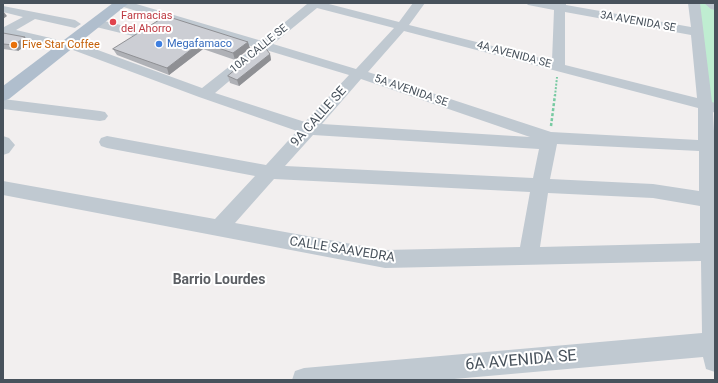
<!DOCTYPE html>
<style>
body{margin:0}
#map{position:relative;width:718px;height:383px;overflow:hidden;background:#f2efef;font-family:Roboto,sans-serif}
canvas{display:block}
.frame{position:absolute;inset:0;border:4px solid #48525c;pointer-events:none}
</style>
<div id="map">
<canvas width="718" height="383"></canvas>
<div class="frame"></div>
</div>
<script>
const ctx = document.querySelector('canvas').getContext('2d');
ctx.lineJoin = 'round';
function fill(path, color) { ctx.fillStyle = color; ctx.fill(path, 'evenodd'); }
function strokePath(path, color, width, dash) { ctx.strokeStyle = color; ctx.lineWidth = width; ctx.lineCap = dash ? 'butt' : 'round'; ctx.setLineDash(dash || []); ctx.stroke(path); }
function drawText(font, color, halo, rows, align = 'center') {
  ctx.font = font + ' Roboto,sans-serif'; ctx.lineWidth = 4; ctx.setLineDash([]); ctx.textBaseline = 'middle'; ctx.strokeStyle = halo; ctx.fillStyle = color; for (const [text, x, y, turn = 0] of rows) {
    ctx.save(); ctx.translate(x, y); ctx.rotate((+turn || 0) * Math.PI / 180); ctx.textAlign = isNaN(turn) ? turn : align; if (halo) ctx.strokeText(text, 0, 0); ctx.fillText(text, 0, 0); ctx.restore();
  }
}
const green = new Path2D(`
 M696 3H715V106L709 104Z`);
const pathFar1 = new Path2D(`
 M555 96 557 77`);
const path = new Path2D(`
 M551 126 555 95`);
const minor = new Path2D(`
 M115 3H133L262 41 307 4 306 3H325L399 22 413 3H425L409 25 552 61 554 10 528 5 526 3H566V5L691 27 688 3H700L712 102 715 103V113L713 112 715 150V372L706 369 703 357 443 380H292L295 371 304 368 702 333 701 261 385 268 3 195V181L215 219 255 176 107 148 101 146 99 142 101 138 107 136 266 165 297 131 199 97 65 47 63 44 65 41H73L202 88 254 47 117 5ZM317 8 394 28 356 69 273 44ZM565 12 691 35 697 98 565 65ZM404 31 698 108V140L551 132 368 72ZM266 50 349 75 305 122 215 93ZM361 79 530 137 322 124ZM313 135 539 149 533 178 285 166ZM557 144 699 151V191L653 184 550 179ZM274 179 530 192 520 247 385 250 235 223ZM548 193 653 198 700 206V243L540 247Z
 M704 3H715V10L711 9Z
 M3 6 75 20 81 24 75 28 35 19 16 30 55 39 57 42 51 46 8 36 3 34 4 27 23 17 3 12Z
 M96 19 137 29 139 32 133 36 92 26 90 23 92 20Z
 M3 99 100 111 105 112 108 116 105 120 100 121 3 109Z
 M3 136 9 138 15 145 9 153 3 155Z`);
const major = new Path2D(`
 M113 3H129L9 99 3 101V86Z`);
const wall = new Path2D(`
 M166 16 250 48 235 60 203 49 169 75 117 55 113 49Z
 M3 33 29 43 18 51 3 49Z
 M270 54 271 60 239 86 230 83 228 76Z`);
const shadedWall = new Path2D(`
 M3 11 7 16 3 19Z
 M25 37 29 43 18 51 14 45Z
 M201 42 203 49 169 75 167 68Z
 M248 42 250 48 235 60 233 53Z
 M270 54 271 60 239 86 237 80Z`);
const building = new Path2D(`
 M166 16 248 42 233 53 201 42 167 68 113 49Z
 M3 33 25 37 14 45 3 44Z
 M264 46 270 54 237 80 228 76Z`);
const markers = [
 [113,22,4,"#e0444e"],
 [159,44,4,"#3f7fe0"],
 [14,45,4,"#e8710a"]
];
const farHealthnames = [
 ["Farmacias",121,16],
 ["del Ahorro",121,29]
];
const farStreetnames = [
 ["3A AVENIDA SE",638,22,10],
 ["10A CALLE SE",259,49,-39],
 ["4A AVENIDA SE",514,55,15],
 ["5A AVENIDA SE",411,91,19]
];
const farShopnames = [
 ["Megafamaco",167,44]
];
const farFoodnames = [
 ["Five Star Coffee",22,45]
];
const streetNames = [
 ["9A CALLE SE",319,117,-48],
 ["CALLE SAAVEDRA",342,250,9]
];
const neighbourhoodNames = [
 ["Barrio Lourdes",219,280]
];
const nearStreetnames = [
 ["6A AVENIDA SE",521,361,-5]
];
fill(green, '#bfedd1');
strokePath(pathFar1, '#78caa2', 2, [2, 1.5]);
strokePath(path, '#78caa2', 2.5, [3, 2]);
fill(minor, '#c0c9d1');
fill(major, '#b0becd');
fill(wall, '#afb1b6');
fill(shadedWall, '#8f9094');
fill(building, '#ccced4');
strokePath(building, '#8f9094', 1);
for (const [x, y, r, color] of markers) { const dot = new Path2D(); dot.arc(x, y, r, 0, 2 * Math.PI); ctx.fillStyle = color; ctx.fill(dot); strokePath(dot, '#fff', 1.5); }
drawText('11px', '#be3a42', '#fff', farHealthnames, 'left');
drawText('11px', '#48525c', '#fff', farStreetnames);
drawText('11px', '#366cbe', '#fff', farShopnames, 'left');
drawText('11px', '#c56008', '#fff', farFoodnames, 'left');
drawText('13px', '#48525c', '#fff', streetNames);
drawText('bold 14px', '#5c5f64', '#fff', neighbourhoodNames);
drawText('16px', '#48525c', '#fff', nearStreetnames);
</script>
